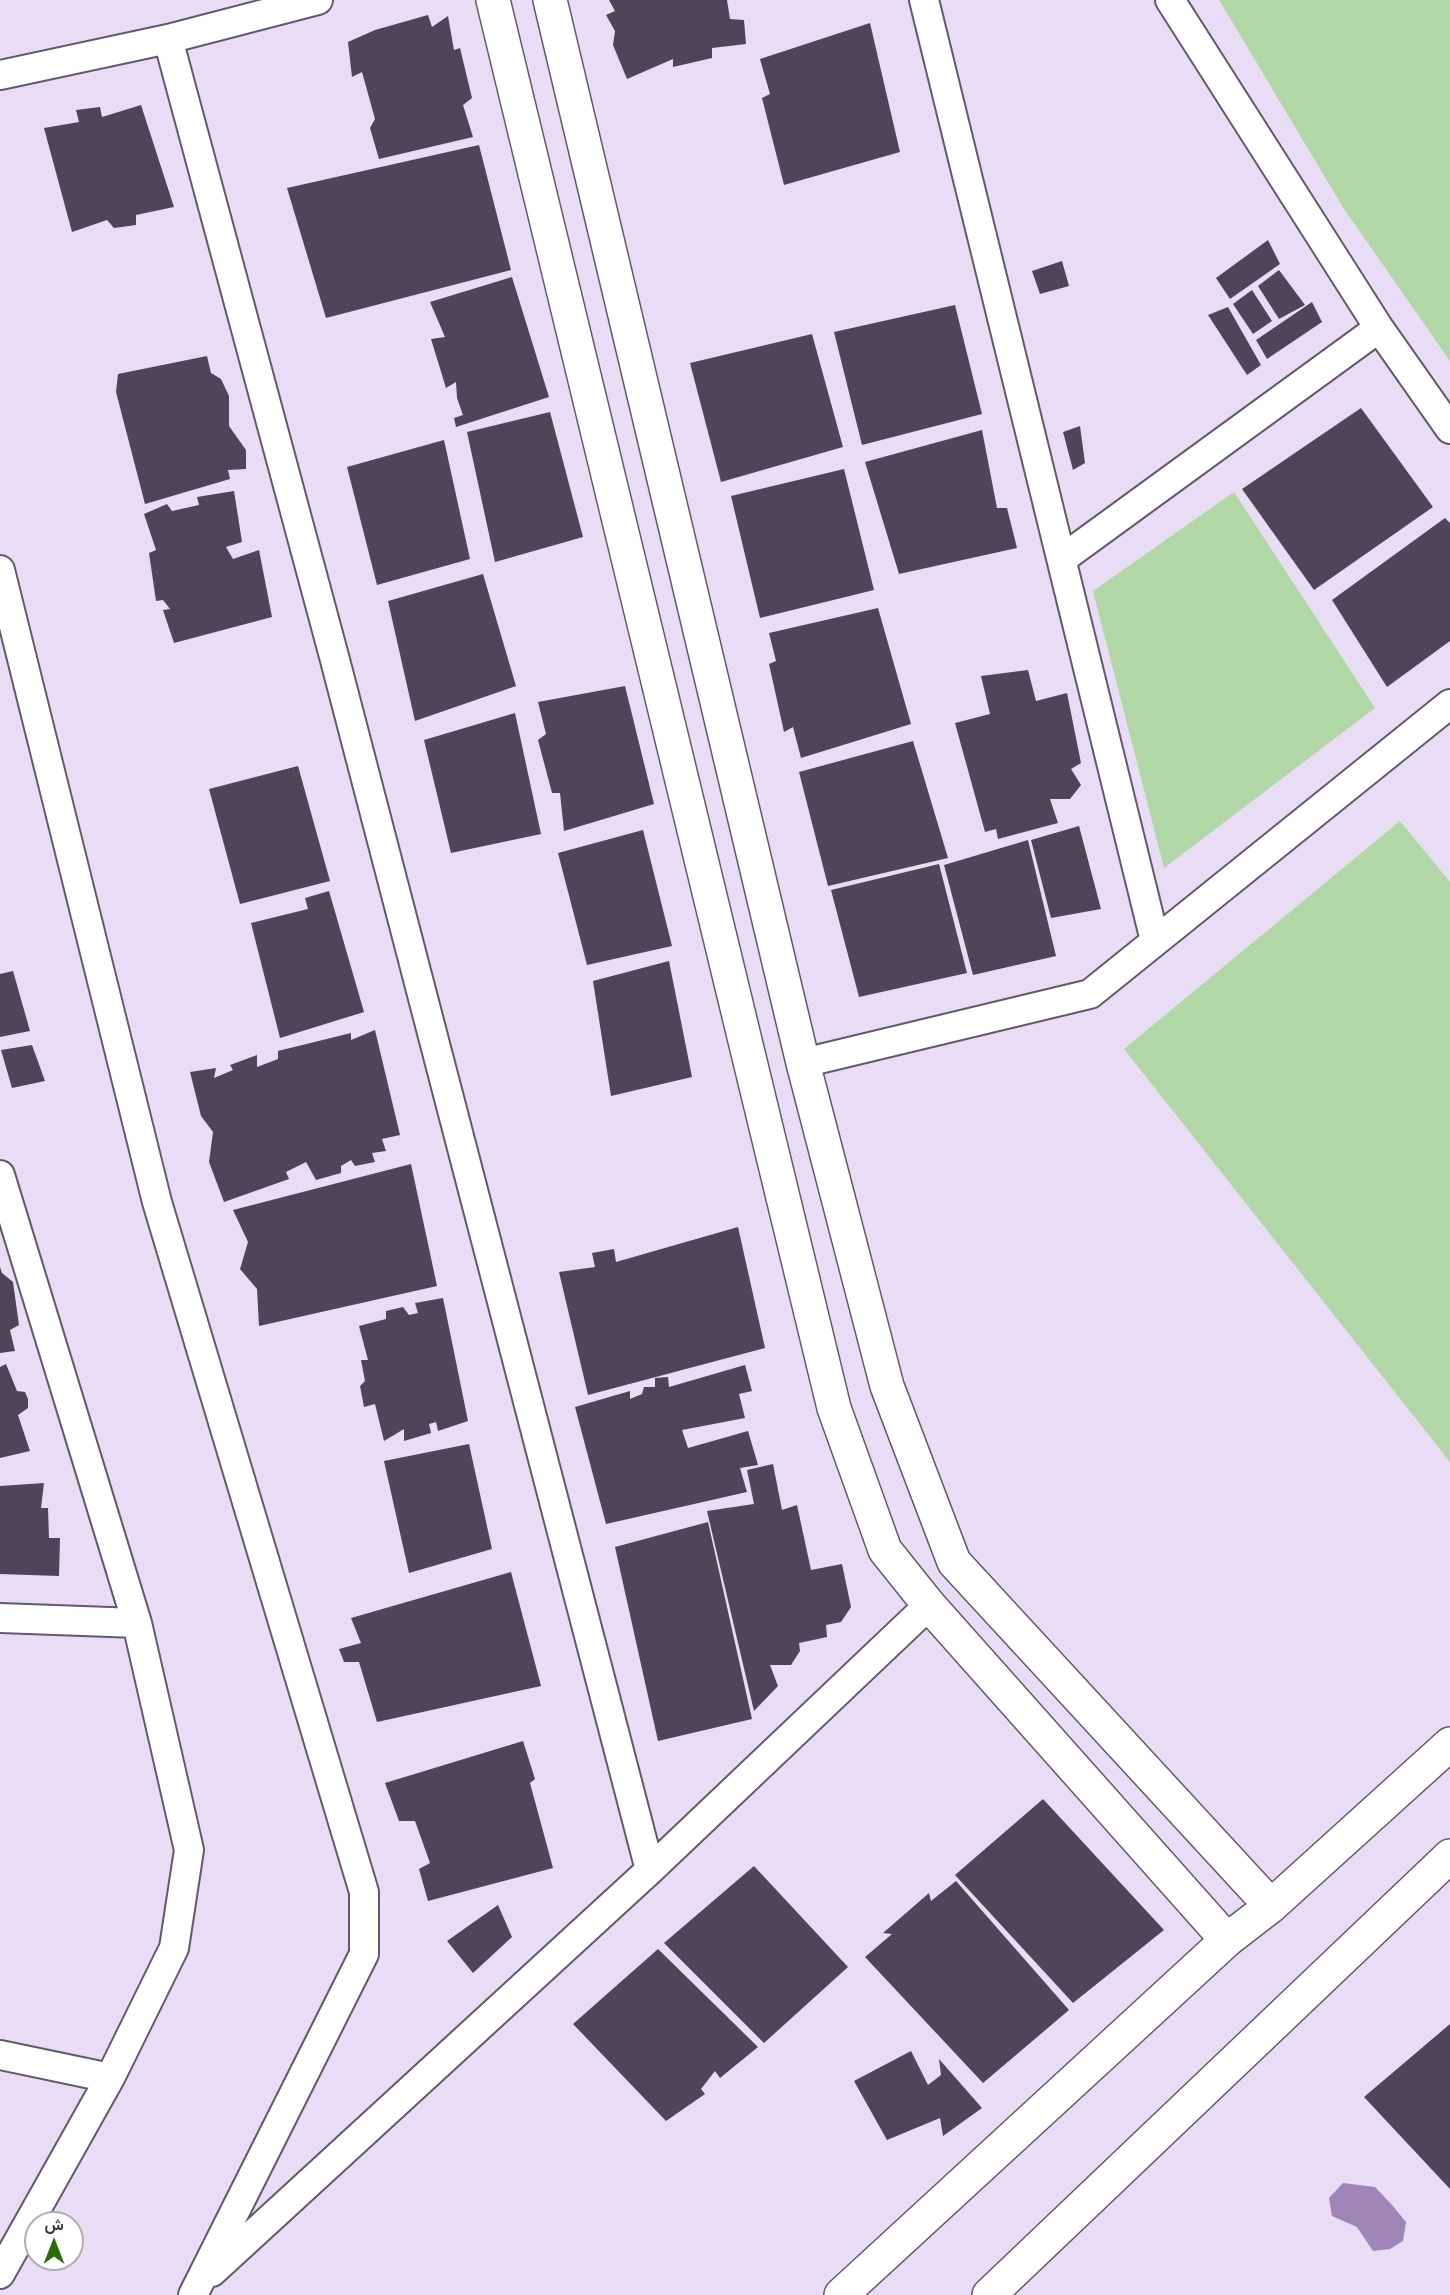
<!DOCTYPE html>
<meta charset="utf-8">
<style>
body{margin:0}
#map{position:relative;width:1450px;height:2295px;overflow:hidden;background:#e8ddf4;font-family:Cabin,Vazirmatn,sans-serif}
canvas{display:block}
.north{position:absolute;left:24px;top:2211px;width:60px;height:60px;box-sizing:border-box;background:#fff;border:2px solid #b0aeb2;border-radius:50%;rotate:0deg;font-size:16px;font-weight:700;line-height:24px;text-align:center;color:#3a353e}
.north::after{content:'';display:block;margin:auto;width:21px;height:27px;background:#276d07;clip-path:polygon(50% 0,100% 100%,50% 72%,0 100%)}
</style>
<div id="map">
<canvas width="1450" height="2295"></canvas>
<div class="north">ش</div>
</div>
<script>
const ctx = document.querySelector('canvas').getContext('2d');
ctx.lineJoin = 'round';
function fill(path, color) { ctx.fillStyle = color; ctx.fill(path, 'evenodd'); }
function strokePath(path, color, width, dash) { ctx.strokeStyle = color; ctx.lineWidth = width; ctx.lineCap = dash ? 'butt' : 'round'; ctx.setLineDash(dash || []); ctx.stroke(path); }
const green = new Path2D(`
 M1219 0H1450V361L1344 209Z
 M1234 492 1375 708 1164 868 1093 591Z
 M1400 821 1450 882V1462L1124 1049Z`);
const water = new Path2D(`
 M1343 2183 1375 2187 1392 2205 1406 2222 1403 2241 1390 2249 1373 2251 1357 2227 1332 2216 1329 2198Z`);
const building = new Path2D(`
 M609 0H727L730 19 744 20 746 44 712 48V58L673 67V59L627 79 613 45 615 31 606 15 615 11Z
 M428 15 432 27 448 16 454 50 460 48 472 98 463 105 473 137 379 159 370 128 375 119 362 72 352 77 348 42 375 30Z
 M870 23 900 152 784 185 762 98 770 94 760 59Z
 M141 105 174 207 136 215V225L114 228 107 220 72 232 44 128 79 122 76 110 100 107 102 117Z
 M479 145 511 270 326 318 287 188Z
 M1268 240 1280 264 1230 299 1216 278Z
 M1062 261 1069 286 1040 294 1032 271Z
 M1279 270 1305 305 1279 319 1258 286Z
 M512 277 549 397 456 427 454 418 463 415 457 398 456 382 446 388 431 339 445 337 430 302Z
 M1252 290 1272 321 1253 334 1233 304Z
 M1312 302 1322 322 1267 359 1256 340Z
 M955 305 982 414 862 445 834 332Z
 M1228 307 1261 365 1247 375 1208 315Z
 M812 334 843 447 721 482 690 363Z
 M207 356 211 373 221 379 229 396V426L246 450V469L228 470 230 479 145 504 116 392 118 374Z
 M1361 408 1433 507 1314 590 1242 489Z
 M550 412 583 537 495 562 467 432Z
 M1080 426 1085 463 1073 470 1063 432Z
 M982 430 997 508H1007L1017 548 899 574 865 462Z
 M444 440 470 559 377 585 347 467Z
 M844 469 874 590 760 618 731 496Z
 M234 491 242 542 226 547 233 559 259 550 272 617 174 643 163 610 170 609 163 600 156 601 149 553 156 550 144 514 167 504 172 511 199 505 197 497Z
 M1445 518 1450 523V641L1387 687 1332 600Z
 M483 574 516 686 415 721 388 601Z
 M878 608 911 724 801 758 793 727 784 732 769 664 776 661 769 633Z
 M1028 670 1036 701 1067 693 1081 763 1071 769 1081 785 1070 799H1050L1058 823 998 839 996 829 985 832 955 723 990 714 981 676Z
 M625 686 654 804 564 831 560 793H552L538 740 546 734 538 702Z
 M515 713 541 834 451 853 424 740Z
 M913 741 948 858 828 886 799 772Z
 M298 766 330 881 240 904 209 789Z
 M1079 826 1101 909 1051 918 1031 840Z
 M643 830 672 946 587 965 558 853Z
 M1028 840 1056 956 973 975 944 865Z
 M939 864 967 973 859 997 831 890Z
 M329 891 364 1012 280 1038 251 923 308 909 305 898Z
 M669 961 692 1077 611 1096 593 981Z
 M13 971 30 1031 0 1037V974Z
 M375 1030 400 1135 382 1139 386 1151 372 1153 375 1162 355 1166 351 1160 341 1166V1173L316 1180 306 1162 286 1172 289 1179 224 1202 209 1162 213 1132 201 1116 190 1072 216 1068 214 1078 233 1070 230 1065 257 1055V1067L278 1059V1051L351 1033V1040Z
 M32 1045 45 1081 12 1088 1 1050Z
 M411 1164 437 1286 259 1326 257 1289 240 1269 248 1242 233 1210Z
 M738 1227 765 1348 588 1395 559 1272 595 1267 592 1253 614 1249 616 1262Z
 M0 1267 2 1273 13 1282 19 1325 10 1330 15 1351 0 1353Z
 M443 1298 468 1421 438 1431 436 1422 429 1424 431 1433 404 1441V1429L384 1441 375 1404 364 1407 360 1386 365 1381 361 1360H368L359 1326 386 1319V1311L403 1307 409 1315 418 1313 415 1303Z
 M6 1364 17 1391 25 1392 28 1399V1408L18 1415 30 1451 0 1458V1367Z
 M745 1365 752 1391 739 1394 745 1418 682 1430 688 1448 748 1431 758 1465 740 1468 747 1492 606 1524 575 1407 630 1391V1399L642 1394 644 1387H655V1378L668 1377 669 1387Z
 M469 1444 492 1549 409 1573 384 1461Z
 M773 1464 782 1510 797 1505 811 1570 842 1564 851 1607 841 1622 826 1625 827 1637 799 1643 800 1651 791 1665H770L778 1686 754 1711 707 1511 754 1504 747 1470Z
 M44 1483 41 1508H48L49 1538H60L59 1576 0 1574V1486Z
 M708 1522 752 1719 658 1741 615 1547Z
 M511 1572 541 1686 377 1722 359 1662H344L339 1649 361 1643 351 1618Z
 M523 1741 535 1779 530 1783 553 1868 428 1901 419 1869 430 1863 415 1821H399L385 1783Z
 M1043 1799 1164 1930 1073 2003 955 1875Z
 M754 1866 848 1967 764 2043 664 1943Z
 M956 1881 1069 2010 983 2083 865 1957 892 1934 883 1933 929 1893 931 1901Z
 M498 1905 512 1937 473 1973 447 1941Z
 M658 1949 758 2047 720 2078 715 2071 701 2089 705 2094 666 2121 573 2024Z
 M1450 2024V2189L1364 2097Z
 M911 2051 928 2085 941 2075 939 2059 982 2108 943 2136 940 2118 887 2140 854 2081Z`);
const street = new Path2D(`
 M924 0 1155 941
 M1170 0 1379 328 1450 429
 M168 39 335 660 650 1870
 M0 75 168 39 318 0
 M1062 559 1379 328
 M0 570 157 1202 364 1892V1954L193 2295
 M803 1063 1090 994 1450 704
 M0 1175 137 1623 189 1850 174 1948 110 2078 0 2274
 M0 1618 137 1623
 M0 2055 110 2078
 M212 2272 650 1870 929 1605`);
const secondary = new Path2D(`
 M493 0 834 1408 885 1550 929 1605 1227 1940
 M550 0 803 1063 887 1386 954 1562 1271 1906
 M841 2295 1227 1940 1271 1906 1450 1744
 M989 2295 1450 1856`);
fill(green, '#b2d7a7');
fill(water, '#9f85b8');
fill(building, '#4f4558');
strokePath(street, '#63596d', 32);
strokePath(secondary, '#63596d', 36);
strokePath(street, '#fff', 28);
strokePath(secondary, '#fff', 33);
</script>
